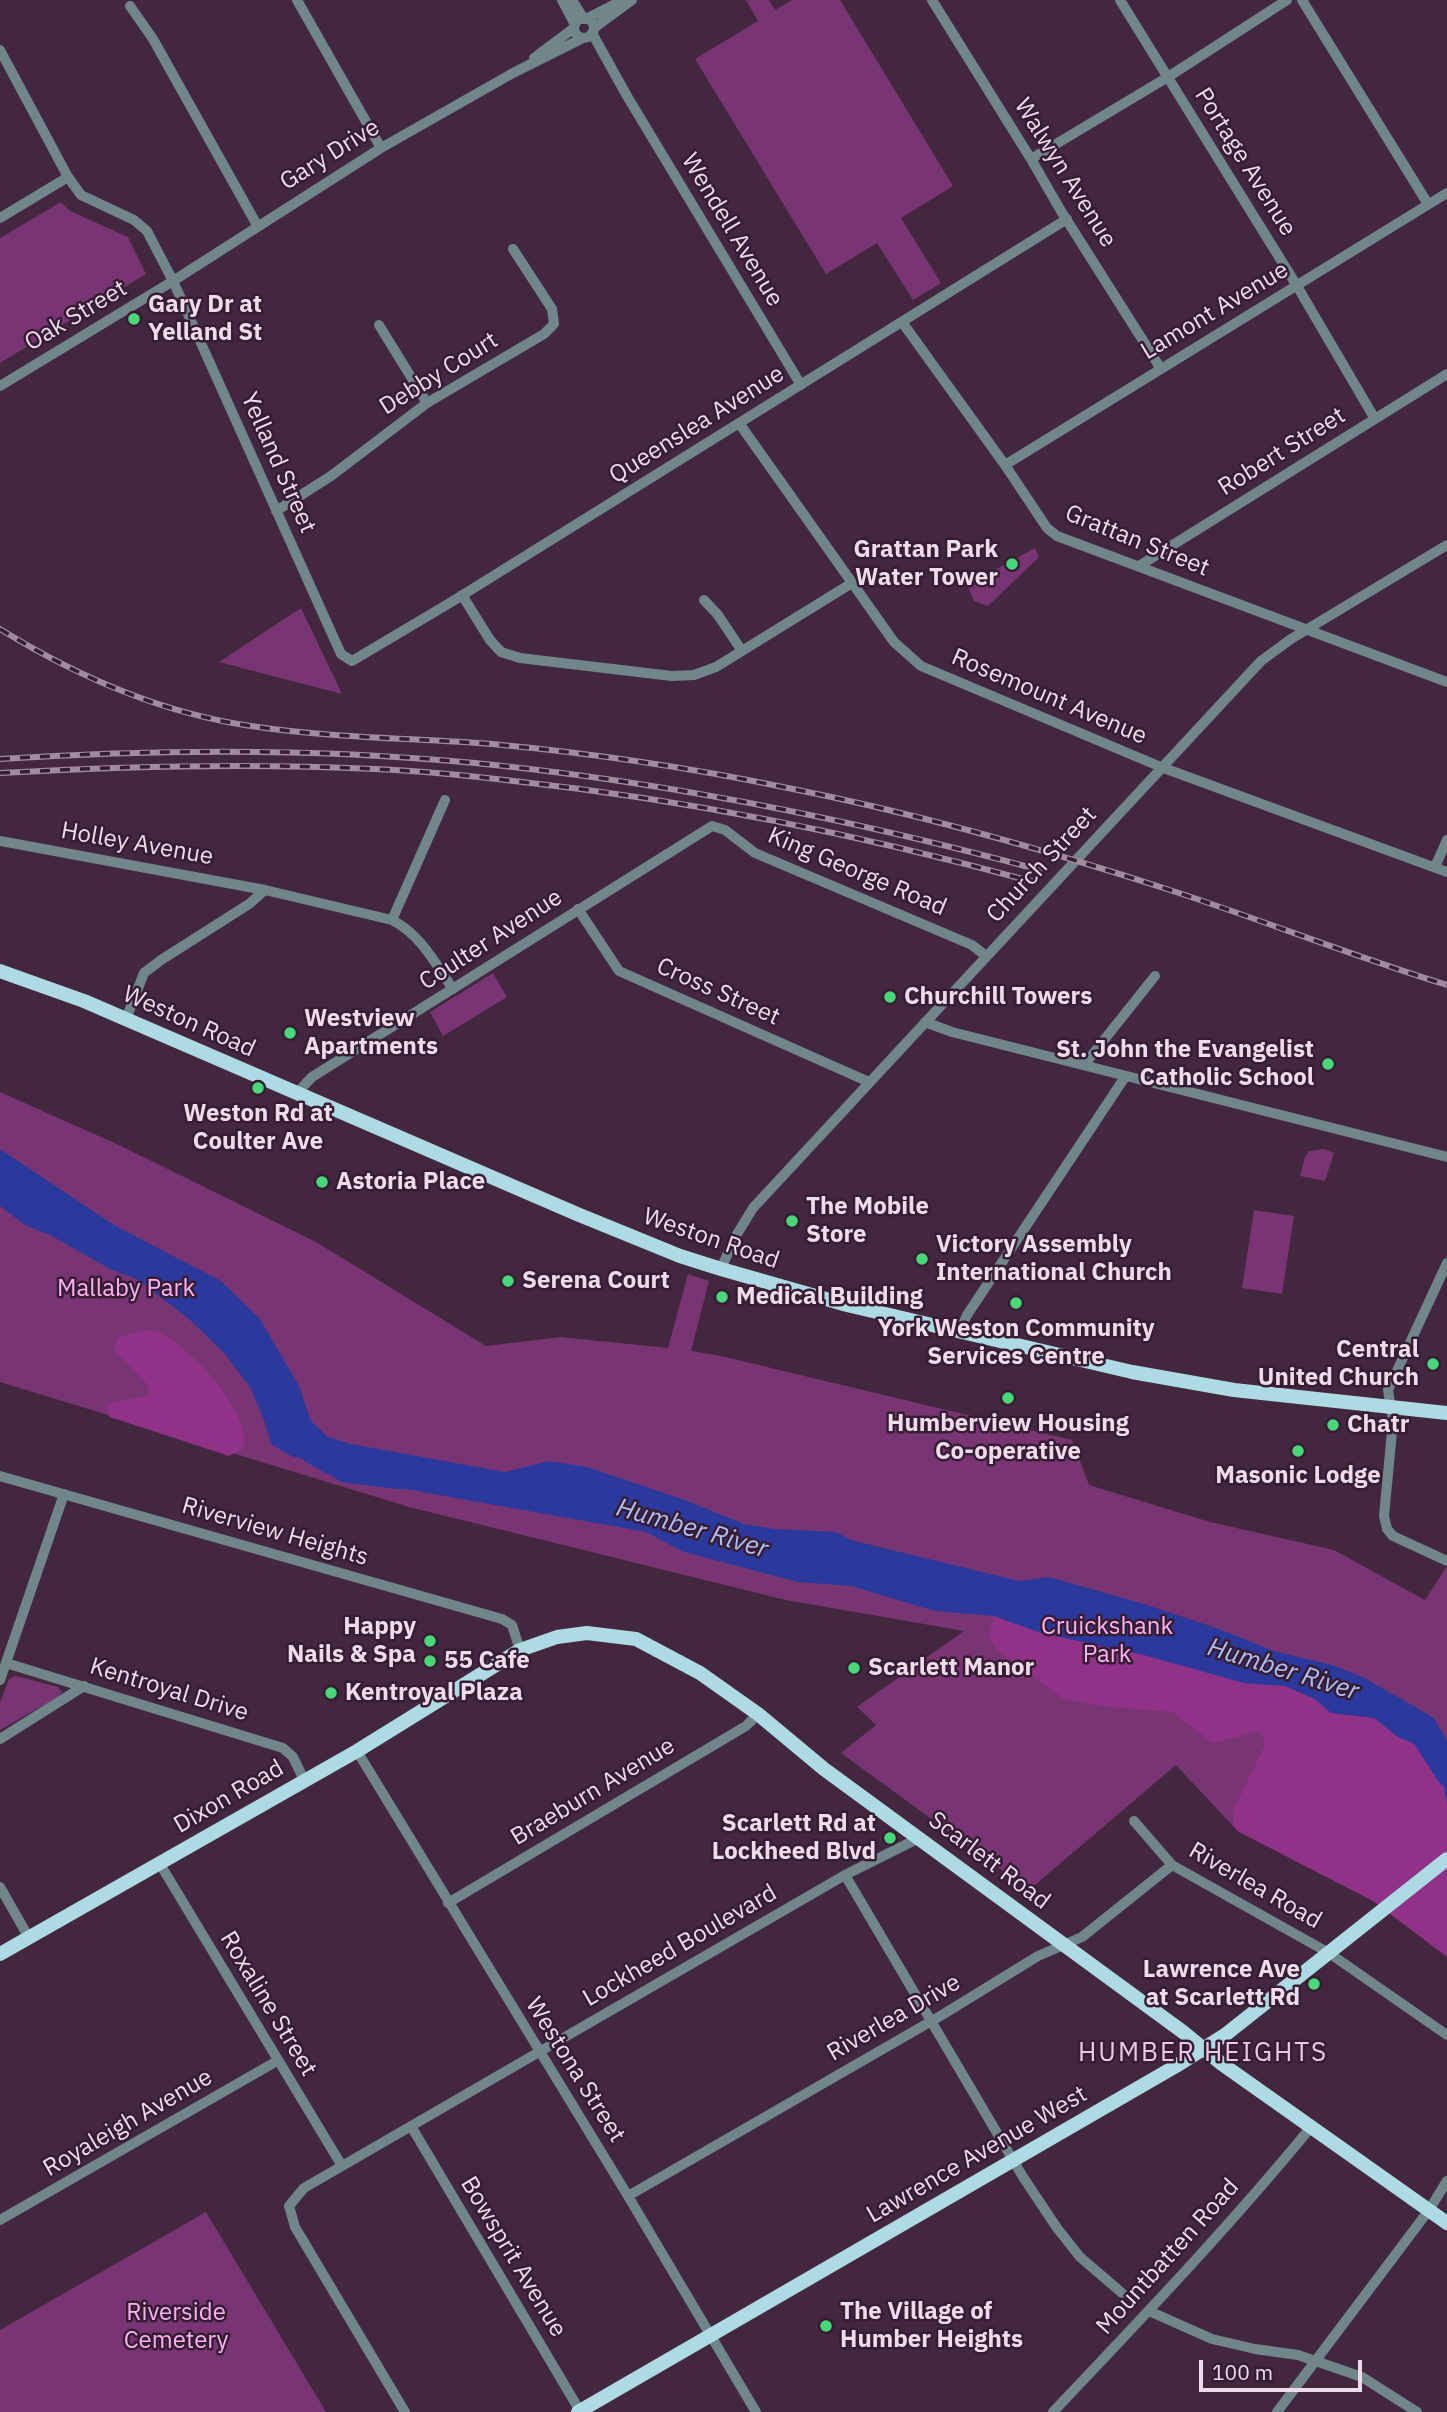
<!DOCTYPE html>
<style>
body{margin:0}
#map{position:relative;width:1447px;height:2412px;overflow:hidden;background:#42273f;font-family:"IBM Plex Sans",sans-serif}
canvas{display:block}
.scale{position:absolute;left:1199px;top:2360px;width:163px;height:32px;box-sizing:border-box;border:4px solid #eedcec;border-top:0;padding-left:9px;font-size:21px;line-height:24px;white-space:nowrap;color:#eedcec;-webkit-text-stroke:5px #371d34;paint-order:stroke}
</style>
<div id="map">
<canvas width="1447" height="2412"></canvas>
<div class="scale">100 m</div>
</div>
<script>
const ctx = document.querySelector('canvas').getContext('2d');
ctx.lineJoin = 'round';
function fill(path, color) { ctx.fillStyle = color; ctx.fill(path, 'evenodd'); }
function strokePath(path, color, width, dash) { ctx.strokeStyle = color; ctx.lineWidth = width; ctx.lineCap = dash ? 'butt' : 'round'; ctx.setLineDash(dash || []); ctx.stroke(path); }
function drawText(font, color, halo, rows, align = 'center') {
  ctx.font = font + ' "IBM Plex Sans",sans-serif'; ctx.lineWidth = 5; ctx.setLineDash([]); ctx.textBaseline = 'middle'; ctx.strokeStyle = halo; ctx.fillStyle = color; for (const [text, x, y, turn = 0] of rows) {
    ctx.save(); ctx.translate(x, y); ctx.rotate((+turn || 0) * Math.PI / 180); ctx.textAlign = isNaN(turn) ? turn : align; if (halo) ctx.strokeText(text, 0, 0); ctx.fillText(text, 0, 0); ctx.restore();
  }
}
const green = new Path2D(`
 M746 0H769L775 10 792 0H840L953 186 901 218 941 283 913 300 877 243 826 274 695 59 758 21Z
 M61 202 70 211 128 237 146 274 0 363V238Z
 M1035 548 1039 557 988 606 974 601 967 585Z
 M301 608 342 694 219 662Z
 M493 973 507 997 443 1036 430 1012Z
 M0 1092 119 1145 316 1242 486 1346 561 1337 668 1348 688 1274 709 1281 691 1351 721 1356 1072 1440 1089 1485 1210 1522 1334 1550 1425 1600 1447 1566V1841L1373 1901 1232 1825 1176 1765 1029 1890 841 1753 876 1725 857 1707 964 1631 786 1600 409 1507 0 1382Z
 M1324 1149 1334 1153 1325 1181 1300 1176 1305 1157 1309 1151Z
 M1254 1210 1294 1216 1282 1294 1242 1288Z
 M16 1676 58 1687 62 1692 58 1697 0 1730V1702L9 1679Z
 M206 2212 326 2412H0V2330Z`);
const forest = new Path2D(`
 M144 1330C149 1330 155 1330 160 1333 192 1350 249 1408 244 1447L229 1456 110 1417 106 1404 150 1395 147 1384 114 1350 118 1338Z
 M994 1616 1041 1633 1144 1655 1244 1683 1285 1686 1315 1699 1331 1713 1374 1718 1398 1737 1432 1751 1439 1759 1447 1804V1957L1373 1901 1239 1832 1233 1826V1811L1265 1745 1263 1736 1259 1731 1213 1743 1173 1712 1108 1707 1064 1699 996 1649 989 1635Z`);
const water = new Path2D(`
 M0 1149 114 1225 221 1281 260 1319 299 1386 311 1421 328 1437 351 1444 505 1472 549 1461 587 1467 685 1500 744 1524 775 1529 836 1532 851 1540 1019 1581 1049 1577 1144 1604 1219 1629 1274 1651 1332 1665 1363 1677 1434 1718 1447 1741V1804L1439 1759 1432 1751 1398 1737 1374 1718 1331 1713 1315 1699 1285 1686 1244 1683 1144 1655 1041 1633 994 1616 935 1611 851 1586 798 1582 684 1552 646 1532 400 1488 370 1475 291 1456 271 1444 264 1420 250 1387 224 1353 190 1320 137 1279 112 1270 50 1235 25 1225 0 1206Z`);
const river = new Path2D(`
 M311 1454 345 1473 402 1480
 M1417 1731 1447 1777`);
const minor = new Path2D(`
 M297 0 381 148
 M562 0 575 25
 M572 0 584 19
 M932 0 1031 159 1061 211 1161 369
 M1120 0 1297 286 1375 419
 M1302 0 1428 204
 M130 6 153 39 257 225
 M574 28a10 10 0 1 1 20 0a10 10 0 1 1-20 0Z
 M586 19 623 0
 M594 28 632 0
 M592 33 627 96 801 385
 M0 50 68 177 81 195 134 220 147 231 173 281 341 654 352 661 453 601 1067 219
 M534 58 574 28
 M1031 159 1168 77 1287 0
 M0 218 68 177
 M902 322 1005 465 1047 528 1057 536 1447 682
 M379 325 427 403
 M0 386 173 281 381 148 513 73 583 38
 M739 423 894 642 921 666 1161 767 1447 872
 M1005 465 1447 193
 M276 511 331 476 427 403 544 334 554 324 552 309 513 249
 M1139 566 1447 374
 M462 595 490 640 501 652 520 658 672 676 694 675 716 667 852 583
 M704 600 718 615 742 651
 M0 841 265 890
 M1435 867 1447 840
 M578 909 619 971 869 1082
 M392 920 445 800
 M126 1019 144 973 161 960 249 904 265 890 392 920C420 934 435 963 453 989
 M925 1022 952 1032 1447 1157
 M1084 1065 1155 976
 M297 1093 312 1077 712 826 725 830 755 853 972 945 986 956
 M1447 1263 1388 1390 1393 1421 1384 1516 1387 1529 1393 1536 1447 1561
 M721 1269 734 1239 753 1208 1261 661 1291 639 1447 545
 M960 1330 967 1315 1125 1077
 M0 1476 502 1619 512 1625 520 1650
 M6 1663 283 1748 293 1757 304 1780
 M0 1680 64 1494
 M0 1739 84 1686
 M357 1751 628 2196 756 2412
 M1134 1821 1172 1865 1329 1953 1447 2035
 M160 1864 342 2166
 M845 1875 1023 2177 1057 2228 1080 2257 1122 2293
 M0 1887 29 1938
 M448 1903 746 1726 758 1714
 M411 2126 580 2411
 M628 2196 942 2015 1038 1956 1082 1937 1172 1865
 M0 2220 277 2061
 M1149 2311 1212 2339 1255 2349 1298 2355 1362 2377 1417 2412
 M405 2412 295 2227 289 2206 304 2188 845 1875 919 1838
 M1053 2412C1141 2319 1230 2226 1311 2127
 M1277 2412 1429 2210 1447 2181`);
const major = new Path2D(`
 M0 971 84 1001 577 1214 680 1256 721 1269 847 1305 1132 1372 1234 1390 1447 1413
 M0 1954 357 1751 520 1650 557 1637 587 1633 636 1639 700 1673 758 1714 824 1769 1183 2032 1222 2064 1447 2223
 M578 2412 1176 2066 1225 2035 1447 1859`);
const rail = new Path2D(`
 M0 629C78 677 161 713 251 726 331 738 412 738 492 744 589 753 687 767 783 787 916 813 1047 850 1176 892 1267 922 1356 957 1447 985
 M0 759C158 749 318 748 475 763 667 782 854 820 1040 870
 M0 773C125 766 249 763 375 769 424 771 473 776 522 782 696 801 865 836 1034 882`);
const markers = [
 [134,319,7,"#48d779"],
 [1012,564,7,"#48d779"],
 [890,997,7,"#48d779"],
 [290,1033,7,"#48d779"],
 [1328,1064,7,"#48d779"],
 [258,1088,7,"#48d779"],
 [322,1182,7,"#48d779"],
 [792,1221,7,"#48d779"],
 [922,1259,7,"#48d779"],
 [508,1281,7,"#48d779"],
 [722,1297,7,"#48d779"],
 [1016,1303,7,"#48d779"],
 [1433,1364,7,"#48d779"],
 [1008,1398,7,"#48d779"],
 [1333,1425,7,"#48d779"],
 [1298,1451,7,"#48d779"],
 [430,1641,7,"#48d779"],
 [430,1661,7,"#48d779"],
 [854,1668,7,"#48d779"],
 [331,1693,7,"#48d779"],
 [890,1838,7,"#48d779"],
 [1314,1984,7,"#48d779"],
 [826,2326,7,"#48d779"]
];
const streetNames = [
 ["Gary Drive",330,155,-32],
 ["Portage Avenue",1245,162,58],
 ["Walwyn Avenue",1065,173,58],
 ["Wendell Avenue",732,230,59],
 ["Lamont Avenue",1215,311,-31],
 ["Oak Street",76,316,-31],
 ["Debby Court",439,374,-32],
 ["Queenslea Avenue",697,425,-32],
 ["Robert Street",1282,452,-32],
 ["Yelland Street",278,463,66],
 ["Grattan Street",1137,541,22],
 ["Rosemount Avenue",1049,697,23],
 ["Holley Avenue",137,844,10],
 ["Church Street",1042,865,-47],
 ["King George Road",857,872,23],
 ["Coulter Avenue",491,940,-33],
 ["Cross Street",718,992,24],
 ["Weston Road",189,1022,24],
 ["Weston Road",711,1239,19],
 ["Riverview Heights",275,1532,16],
 ["Kentroyal Drive",169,1690,17],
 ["Braeburn Avenue",593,1792,-31],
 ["Dixon Road",229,1797,-30],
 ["Scarlett Road",989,1861,37],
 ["Riverlea Road",1255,1886,30],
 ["Lockheed Boulevard",680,1946,-30],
 ["Roxaline Street",268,2004,59],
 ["Riverlea Drive",894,2018,-30],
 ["Westona Street",575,2070,58],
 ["Royaleigh Avenue",128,2123,-30],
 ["Lawrence Avenue West",977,2155,-30],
 ["Bowsprit Avenue",513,2257,59],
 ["Mountbatten Road",1168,2257,-48]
];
const poiNames = [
 ["Gary Dr at",148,305],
 ["Yelland St",148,333],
 ["Grattan Park",998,550,"right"],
 ["Water Tower",998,578,"right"],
 ["Churchill Towers",904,997],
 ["Westview",304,1019],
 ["Apartments",304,1047],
 ["St. John the Evangelist",1314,1050,"right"],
 ["Catholic School",1314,1078,"right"],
 ["Weston Rd at",258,1114,"center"],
 ["Coulter Ave",258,1142,"center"],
 ["Astoria Place",336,1182],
 ["The Mobile",806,1207],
 ["Store",806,1235],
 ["Victory Assembly",936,1245],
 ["International Church",936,1273],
 ["Serena Court",522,1281],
 ["Medical Building",736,1297],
 ["York Weston Community",1016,1329,"center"],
 ["Services Centre",1016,1357,"center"],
 ["Central",1419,1350,"right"],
 ["United Church",1419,1378,"right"],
 ["Humberview Housing",1008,1424,"center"],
 ["Co-operative",1008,1452,"center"],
 ["Chatr",1347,1425],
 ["Masonic Lodge",1298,1476,"center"],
 ["Happy",416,1627,"right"],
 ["Nails & Spa",416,1655,"right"],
 ["55 Cafe",444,1661],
 ["Scarlett Manor",868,1668],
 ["Kentroyal Plaza",345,1693],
 ["Scarlett Rd at",876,1824,"right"],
 ["Lockheed Blvd",876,1852,"right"],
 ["Lawrence Ave",1300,1970,"right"],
 ["at Scarlett Rd",1300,1998,"right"],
 ["The Village of",840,2312],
 ["Humber Heights",840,2340]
];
const parkNames = [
 ["Mallaby Park",126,1289],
 ["Cruickshank",1107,1627],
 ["Park",1107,1655],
 ["Riverside",176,2313],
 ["Cemetery",176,2341]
];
const waterNames = [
 ["Humber River",692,1529,16],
 ["Humber River",1283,1670,17]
];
const neighbourhoodNames = [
 ["HUMBER HEIGHTS",1203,2053]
];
fill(green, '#793573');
fill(forest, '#8f3288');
fill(water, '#2b399d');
strokePath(river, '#2b399d', 19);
strokePath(minor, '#71868a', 10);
strokePath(major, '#aedbe3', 14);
strokePath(rail, '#a18b9e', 6);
strokePath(rail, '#371d34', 3.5, [10]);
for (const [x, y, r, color] of markers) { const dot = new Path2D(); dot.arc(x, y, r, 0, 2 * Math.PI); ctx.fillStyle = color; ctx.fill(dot); strokePath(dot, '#371d34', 2.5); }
drawText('24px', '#eedcec', '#371d34', streetNames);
drawText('bold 24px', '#eedcec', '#371d34', poiNames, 'left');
drawText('24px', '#fab2f1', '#371d34', parkNames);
drawText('italic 26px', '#adbef2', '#371d34', waterNames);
ctx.letterSpacing = '2px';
drawText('26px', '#ebc8e6', '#371d34', neighbourhoodNames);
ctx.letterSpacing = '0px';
</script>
